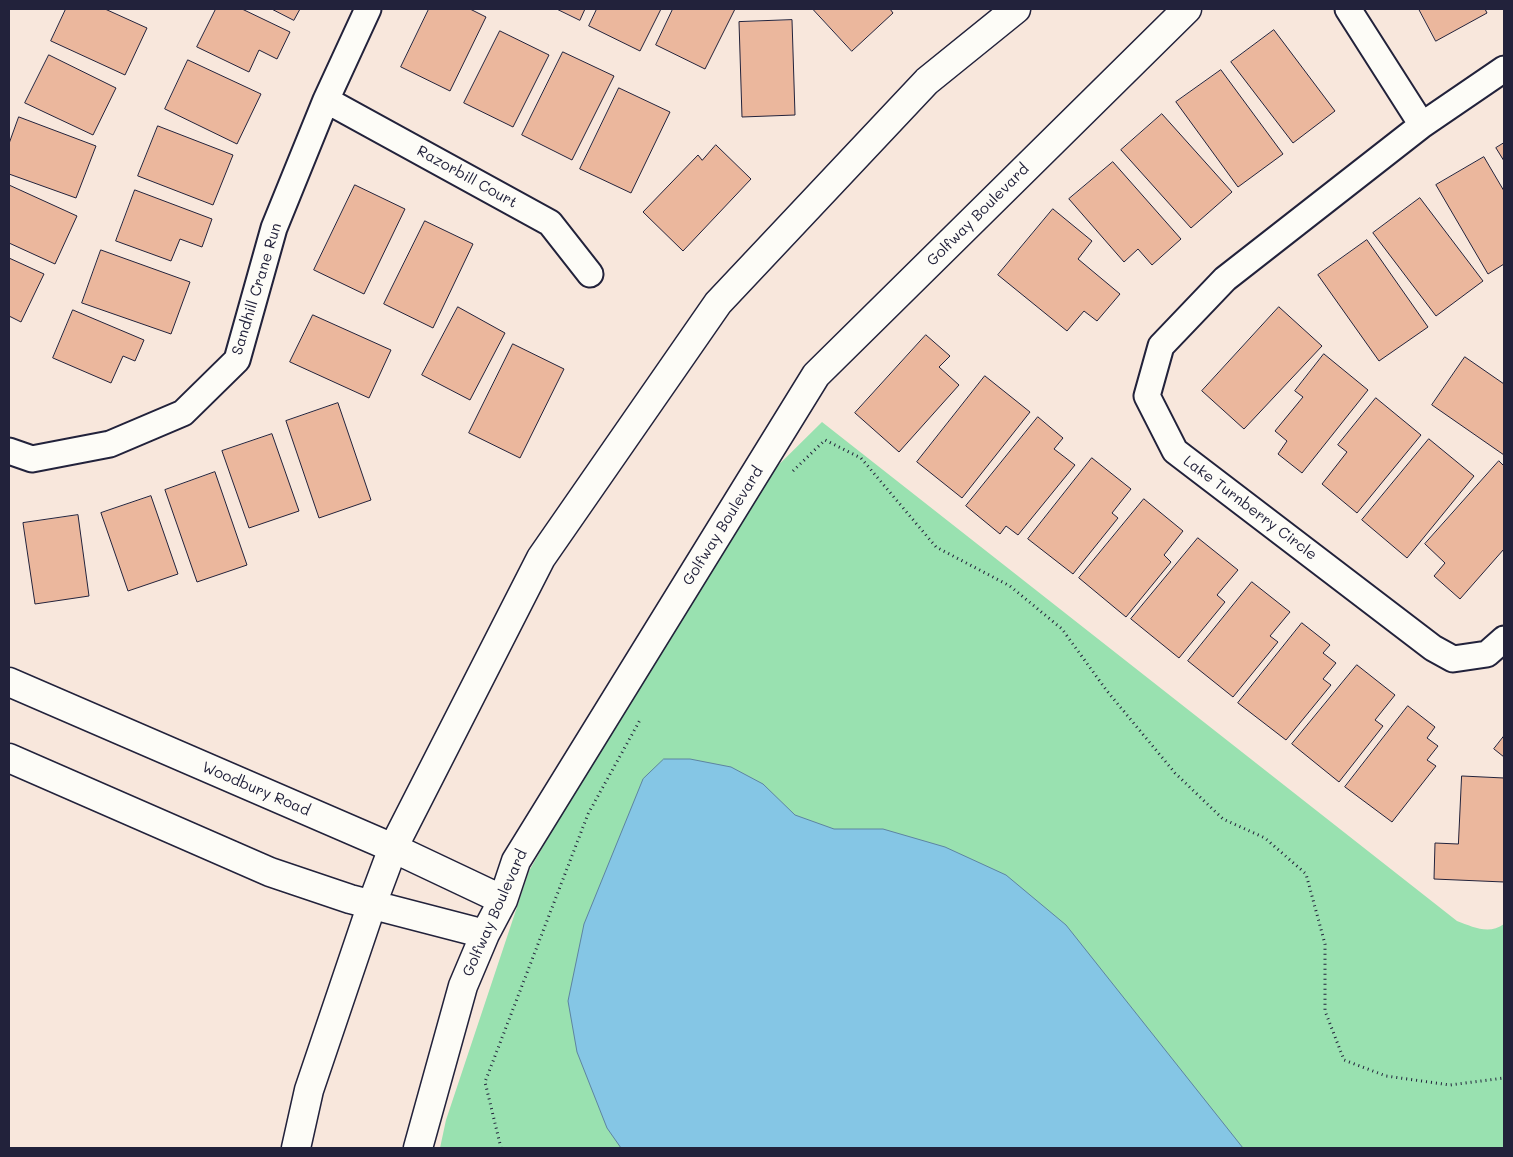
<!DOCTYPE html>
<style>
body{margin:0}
#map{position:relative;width:1513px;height:1157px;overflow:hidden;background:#f8e7dc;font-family:Mali,sans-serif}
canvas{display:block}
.frame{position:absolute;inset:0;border:10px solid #22223b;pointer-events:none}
</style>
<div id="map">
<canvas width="1513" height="1157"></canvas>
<div class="frame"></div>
</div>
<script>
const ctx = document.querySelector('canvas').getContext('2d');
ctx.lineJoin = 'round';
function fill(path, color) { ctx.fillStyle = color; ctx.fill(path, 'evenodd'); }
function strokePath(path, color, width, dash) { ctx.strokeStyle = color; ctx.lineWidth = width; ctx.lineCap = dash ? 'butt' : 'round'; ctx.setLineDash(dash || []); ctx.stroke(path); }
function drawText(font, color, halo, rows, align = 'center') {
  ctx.font = font + ' Mali,sans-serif'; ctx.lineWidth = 4; ctx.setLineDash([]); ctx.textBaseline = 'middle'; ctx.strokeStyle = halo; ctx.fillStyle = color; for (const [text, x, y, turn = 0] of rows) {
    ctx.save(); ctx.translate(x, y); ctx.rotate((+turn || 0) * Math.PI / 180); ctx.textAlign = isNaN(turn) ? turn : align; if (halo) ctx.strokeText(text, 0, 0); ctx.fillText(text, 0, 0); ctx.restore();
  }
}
const green = new Path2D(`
 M822 422 1457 921C1473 927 1489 935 1504 924V1148H440L446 1120 529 871 740 503Z`);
const water = new Path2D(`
 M664 759H690L731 767 763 784 795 815 834 829H883L945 847 1006 875 1066 925 1243 1148H621L607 1128 577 1052 568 1001 584 924 643 779Z`);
const building = new Path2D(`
 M66 9H105L147 28 125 75 51 41Z
 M216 9H242L290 32 277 59 259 50 249 72 197 47Z
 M272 9H300L294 20Z
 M429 9H470L486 17 450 91 401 67Z
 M557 9H585L580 20Z
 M597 9H661L640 51 589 26Z
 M673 9H735L705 69 656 45Z
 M813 9H890L893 13 852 51Z
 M1419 9H1485L1487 13 1436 41Z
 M792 20 795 115 742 117 739 22Z
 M1274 30 1335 111 1293 143 1231 62Z
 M500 31 549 55 513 127 464 103Z
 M563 52 614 76 572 160 522 135Z
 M49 55 116 88 93 135 25 103Z
 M188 60 261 94 237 144 165 109Z
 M1221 70 1283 154 1238 187 1176 102Z
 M619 88 670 112 631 193 580 169Z
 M1162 114 1232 192 1191 228 1121 150Z
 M19 117 96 146 76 198 9 174V144Z
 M158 126 233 155 213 205 138 176Z
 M1504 143V161L1496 148Z
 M716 145 751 179 683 251 643 212 698 155 702 160Z
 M1484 157 1504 191V264L1488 274 1436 185Z
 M1113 162 1181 239 1152 265 1138 249 1124 262 1069 199Z
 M9 185 77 216 55 264 9 243Z
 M355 185 405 209 364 294 314 270Z
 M135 190 212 219 202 247 180 239 171 261 116 241Z
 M1420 198 1483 281 1436 316 1373 233Z
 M1053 209 1092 241 1078 259 1120 294 1097 321 1084 311 1067 331 998 275Z
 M425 221 473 244 433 328 384 304Z
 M1367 240 1428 327 1379 361 1318 275Z
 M101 250 190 282 171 334 82 303Z
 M9 258 44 274 21 322 9 316Z
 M458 307 505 333 470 400 422 375Z
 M1279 307 1322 346 1244 429 1202 391Z
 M73 310 144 340 135 361 123 356 111 383 53 358Z
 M313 315 391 350 369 398 290 362Z
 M926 335 950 356 939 367 959 385 899 452 855 413Z
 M513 344 564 369 520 458 469 433Z
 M1324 354 1368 390 1302 473 1278 454 1287 441 1275 431 1303 397 1295 391Z
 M1465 357 1504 384V455L1432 405Z
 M985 376 1030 412 962 498 917 462Z
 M1376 398 1421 435 1357 513 1322 484 1347 452 1338 445Z
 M338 403 371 500 319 518 286 421Z
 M1038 417 1063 438 1054 449 1075 465 1018 535 1006 526 1000 534 966 506Z
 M272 434 299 511 249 528 222 451Z
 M1429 439 1474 476 1407 558 1362 520Z
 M1092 458 1131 489 1112 513 1118 518 1073 574 1028 539Z
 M1499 461 1504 466V549L1460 599 1434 576 1445 563 1425 544Z
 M215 472 247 565 197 582 165 490Z
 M151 496 178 574 128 591 101 513Z
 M1144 499 1183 531 1164 555 1171 562 1126 617 1079 578Z
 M78 515 89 596 35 604 23 523Z
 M1198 538 1238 570 1217 595 1225 602 1179 658 1131 619Z
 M1252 582 1290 612 1270 636 1278 642 1233 697 1188 661Z
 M1302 623 1330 645 1323 653 1336 663 1323 679 1331 685 1286 740 1238 703Z
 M1357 665 1395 695 1375 720 1383 726 1339 782 1292 744Z
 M1408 706 1435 727 1427 738 1438 746 1427 760 1436 766 1392 822 1345 787Z
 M1504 736V757L1494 749Z
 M1462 776 1504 778V882L1434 879 1435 843 1458 844Z`);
const path = new Path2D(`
 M793 471 825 440 861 458 936 547 1010 586 1062 629 1107 691 1175 773 1223 819 1265 838 1306 874 1325 944V1011L1344 1060 1386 1076 1450 1085 1504 1078
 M501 1148 485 1082 588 814 640 720`);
const street = new Path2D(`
 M1348 9 1422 125
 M1504 69 1422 125 1225 279 1161 346 1147 396 1175 451 1433 648 1453 659 1487 654 1504 639
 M326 100 550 223 590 274
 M9 451 32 459 110 444 183 413 237 360 274 228 326 100 368 9`);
const secondary = new Path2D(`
 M9 682 393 848 503 900
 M9 758 270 872 350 899 485 934
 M296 1148 309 1090 372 904 393 848 541 558 718 303 927 81 1016 9
 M418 1148 463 986 485 934 503 900 516 861 816 375 1187 9`);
const streetNames = [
 ["Razorbill Court",467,177,29],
 ["Golfway Boulevard",978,215,-45],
 ["Sandhill Crane Run",257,289,-73],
 ["Lake Turnberry Circle",1250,508,37],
 ["Golfway Boulevard",723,526,-58],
 ["Woodbury Road",256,789,23],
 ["Golfway Boulevard",495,913,-66]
];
fill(green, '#99e1b0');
fill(water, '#85c6e5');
strokePath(water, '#5d84a1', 1);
fill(building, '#ebb79d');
strokePath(building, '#22223b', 1);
strokePath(street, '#22223b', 29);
strokePath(secondary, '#22223b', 31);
strokePath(path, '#22223b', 3, [1, 4]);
strokePath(street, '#fdfcf7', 25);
strokePath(secondary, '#fdfcf7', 28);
drawText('15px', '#22223b', '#fdfcf7', streetNames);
</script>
